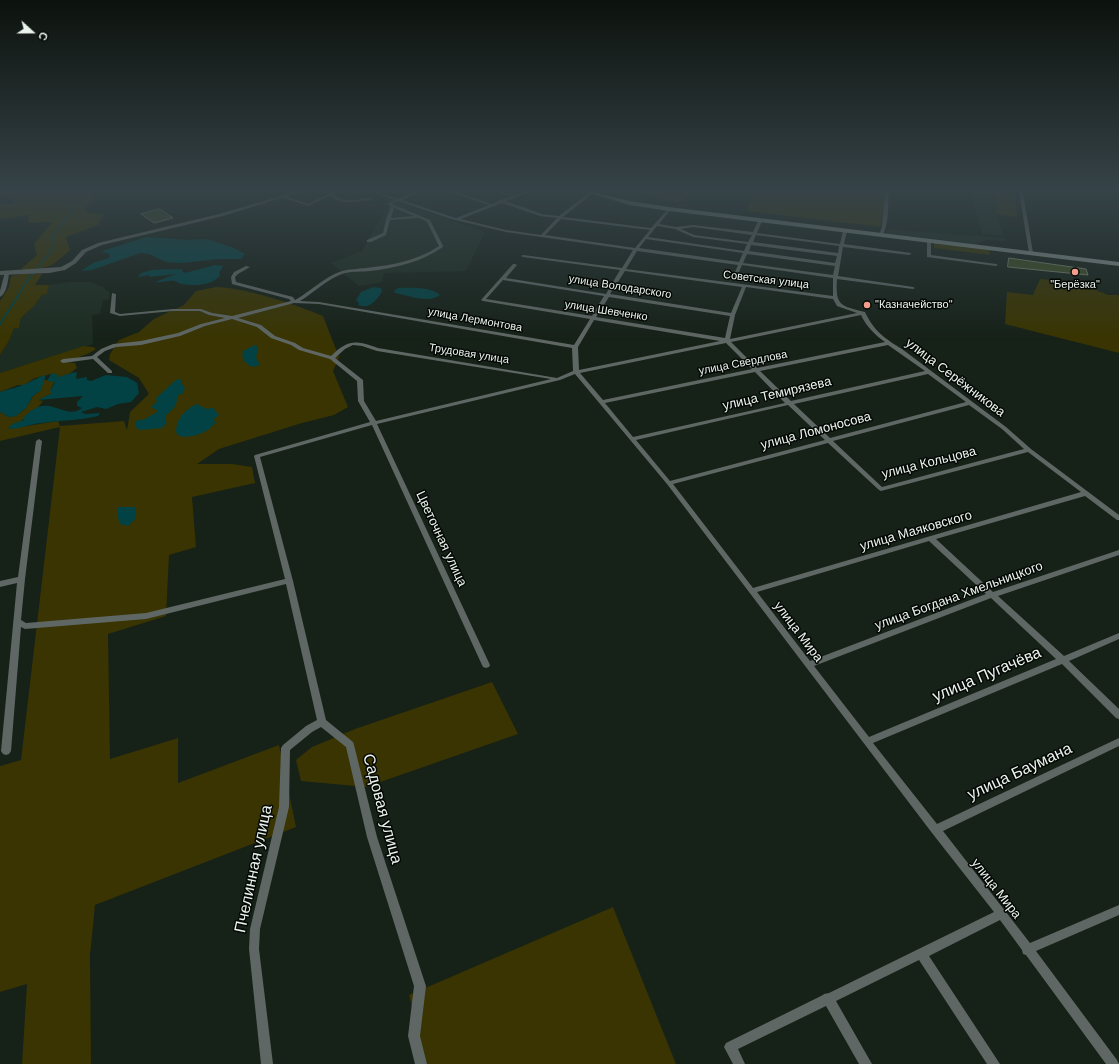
<!DOCTYPE html>
<meta charset="utf-8">
<style>
body{margin:0}
#map{position:relative;width:1119px;height:1064px;overflow:hidden;background:#162118;font-family:Arial,sans-serif}
canvas{display:block}
.north{position:absolute;left:12px;top:12px;width:40px;height:40px;-webkit-text-stroke:3px #050906;paint-order:stroke;rotate:111deg;font-size:11px;font-weight:700;line-height:16px;text-align:center;color:#ecf4ee}
.north::after{content:'';display:block;margin:auto;width:14px;height:18px;background:#ecf4ee;clip-path:polygon(50% 0,100% 100%,50% 72%,0 100%)}
</style>
<div id="map">
<canvas width="1119" height="1064"></canvas>
<div class="north">С</div>
</div>
<script>
const ctx = document.querySelector('canvas').getContext('2d');
ctx.lineJoin = 'round';
function fill(path, color) { ctx.fillStyle = color; ctx.fill(path, 'evenodd'); }
function strokePath(path, color, width, dash) { ctx.strokeStyle = color; ctx.lineWidth = width; ctx.lineCap = dash ? 'butt' : 'round'; ctx.setLineDash(dash || []); ctx.stroke(path); }
function drawText(font, color, halo, rows, align = 'center') {
  ctx.font = font + ' Arial,sans-serif'; ctx.lineWidth = 3; ctx.setLineDash([]); ctx.textBaseline = 'middle'; ctx.strokeStyle = halo; ctx.fillStyle = color; for (const [text, x, y, turn = 0] of rows) {
    ctx.save(); ctx.translate(x, y); ctx.rotate((+turn || 0) * Math.PI / 180); ctx.textAlign = isNaN(turn) ? turn : align; if (halo) ctx.strokeText(text, 0, 0); ctx.fillText(text, 0, 0); ctx.restore();
  }
}
const built = new Path2D(`
 M971 192H991L1003 236 982 234Z
 M391 199 485 232 466 271 384 273 382 282 359 286 331 263 362 251Z
 M887 229 1006 238V241L988 240 975 244 886 233Z
 M71 282H90L103 287 110 293 109 299 103 300 100 314 92 315 93 344 0 373V355L9 341 14 328H19L21 318 34 306 42 295 47 294 49 285Z`);
const green = new Path2D(`
 M0 192H92L95 200 85 208 86 213 104 214 98 225 66 237 70 250C50 268 51 268 24 270L21 269 37 255 34 244 52 222 29 223 28 215 0 219V204H20L12 202 16 199 0 196Z
 M637 192H693L678 203Z
 M753 192H885L881 227 747 211Z
 M993 192H1015L1017 217 997 214Z
 M934 242 989 249 990 255 934 248Z
 M23 274H42L35 285H49L47 294 42 295 34 306 21 318 19 328H14L9 341 0 355V301L9 287 11 276Z
 M1040 279 1075 282 1108 295H1119V353L1005 324 1007 292 1033 295Z
 M216 287C247 288 294 304 323 316L339 357 333 371 348 407 334 415 302 423 219 449 197 464H232L252 467 255 483 192 497 196 547 169 555 166 616 108 634 110 759 178 738V783L279 745 296 827 95 905 90 956 91 1064H22L27 984 0 992V766L21 760 60 427 0 441V412L9 417C21 415 27 408 32 398 34 394 39 393 41 389 42 386 43 383 44 380L55 381 51 388 52 393 39 400 43 401C39 407 31 414 24 419 19 423 13 423 8 429L58 421 60 426 124 421 127 430 130 412 149 394 139 378 109 360 110 354 119 340 139 332 154 319 184 305 196 291Z
 M84 346 93 347 96 349C87 356 76 357 66 362L75 363 77 368 69 374 58 378 57 374H51L35 378 24 385H18L0 392V373Z
 M492 682 518 734 366 787 301 781 296 760 312 747 355 729Z
 M613 907 676 1064H427L409 995Z`);
const water = new Path2D(`
 M147 237 187 240 207 239 234 248 245 254 241 259H218L182 263 166 262 149 254 140 253 92 270 81 271 93 263 109 258 110 254 102 252 105 250Z
 M215 265 223 266 219 273 220 276C210 286 194 286 182 284 179 284 177 281 174 281 167 280 161 283 155 282L176 274 150 277 149 275 138 277C142 267 171 270 181 269L183 270 182 272 185 273Z
 M373 287 381 288 382 292C376 300 370 310 358 305L359 303 356 300 361 292Z
 M398 288C412 288 429 286 440 295 428 304 408 295 395 293L394 291Z
 M255 345 258 347 256 358 260 365 253 367C245 364 241 359 243 351Z
 M75 372 77 373 76 379 87 377V380L91 381 106 375 127 377 137 383 139 393 131 402 118 404 106 409 97 407 81 412 85 414 100 413 98 416C79 421 61 420 42 423 30 424 20 429 8 429L12 424 24 420V417C50 390 63 422 82 408L77 406V402L83 396 38 400 52 393 50 391 55 382 47 381 51 374H57L58 377Z
 M46 375 41 390 32 397 27 407 16 416 9 417 0 412V392C8 389 17 388 25 384 33 381 38 377 46 375Z
 M177 379 182 380 181 383 185 388 183 393 177 396C177 400 177 403 175 406 171 413 162 414 167 423L162 428 140 430 135 427V421L145 419 157 412V410L151 407 157 401 156 398Z
 M197 404 206 409 213 408 219 415 213 420 216 422C208 433 191 439 179 436L176 432C176 419 185 409 197 404Z
 M118 507H136V518L128 526 120 524 118 517Z`);
const streamFar1 = new Path2D(`
 M17 297 29 278 48 255 52 247V239L74 206 76 194 80 192`);
const stream = new Path2D(`
 M0 324 18 296`);
const building = new Path2D(`
 M160 209 173 218 154 223 141 214Z
 M1009 258 1086 269 1088 275 1008 267Z`);
const minor = new Path2D(`
 M332 192H336L334 194C341 204 359 199 370 198L372 199 370 200C358 201 339 206 331 195L308 206 282 197 285 196 308 204Z
 M373 192H377L398 199 414 192H418L417 193 402 200 456 218 489 205 453 193 452 192H456L492 204 500 200 513 196 501 193 500 192 516 195 525 192H529L528 193 506 201 542 214 559 216 590 192H594L563 217 651 228 669 208 671 209 659 224 676 227 693 225 753 232 758 221 760 220 762 221 757 233 840 244 843 231 845 230 847 231 844 244 911 253V254L909 255 843 247 838 276 913 287 915 288 913 289 837 279C835 306 841 306 865 312 874 331 884 338 902 349L1006 427 1031 449 1119 515V520H1117L1085 496 936 539 993 592 1119 550V555L998 596 1064 656 1119 633V639L1069 661 1119 709V719L1116 718 1062 664 873 743 937 824 1119 738V746L943 831 1030 943 1119 905V915L1036 951 1117 1060 1119 1064H1106L1026 955 1023 954 1022 950 1000 920 929 956 1000 1064H987L919 960 836 1001 872 1064H859L826 1006 738 1049 745 1064H733L724 1047 726 1043 823 995 824 994 829 993 994 912 932 833 667 484 575 374 560 380 377 424 490 665 489 667 486 668 483 667 482 665 372 425 260 457 293 581 326 720 353 742 354 745 377 837 426 986 420 1036 427 1064H415L408 1036 414 986 367 837 346 747 321 727 312 732 290 750 289 807 260 929 259 949 273 1064H261L249 949 250 929 279 807 281 748 283 745 306 726 317 720 286 584 146 619 25 629 21 627 11 751 9 754 6 755 3 754 1 751 17 583 0 587V581L18 577 36 441 39 439 42 441 25 579 21 620 26 623 146 613 285 579 254 456 255 455 370 422 358 401 357 381 330 359 299 350 291 345 271 338 257 327 232 319 205 326 180 336 141 345 116 347 105 351 97 357 112 371V373H108L93 359 63 363 60 361 63 359 92 356 101 349 113 344 141 341 178 333 201 324 225 318 209 315 200 311H173L120 316 110 313 112 293 116 294 115 312 120 314 173 309H201L212 313 232 316 291 301 289 299 232 284 231 277 234 272 246 266 250 267 238 274 235 277 236 282 293 297 295 300C311 291 324 277 342 271 350 269 358 269 366 268 392 265 417 261 439 246L427 222 419 218 390 220 386 235 371 242H367V240L383 233 386 219 391 206 387 204 395 200ZM398 201 451 219 506 232 633 250 622 268 523 255 521 256 523 257 620 270 606 294 506 278 517 265 515 264H513L481 300 483 301 590 319 574 345 319 302 300 301C315 292 328 278 345 273 353 271 362 272 370 271 396 268 421 262 443 247V246L430 220 392 204ZM502 203 540 216 557 218 541 235 506 230 461 219ZM394 208 414 216 391 218ZM561 219 650 230 635 248 545 235ZM657 226 675 229 693 237 747 244 744 251 648 237ZM693 227 752 235 748 242 694 235 681 229ZM756 235 839 246 838 253 753 242ZM646 239 743 253 739 262 639 248ZM751 245 837 256 835 263 749 251ZM637 251 738 265 735 272 737 273 739 272 742 265 833 278V296L626 269ZM747 254 835 266 833 275 743 263ZM625 271 742 287 731 313 610 294ZM503 280 604 296 592 316 486 299ZM746 287 833 299 837 306 857 313 730 339 735 315ZM609 297 730 316 725 338 596 317ZM294 303 319 304 572 348 573 371 557 378 378 348C356 340 348 339 331 356L303 348 295 343 275 336 261 325 238 318ZM861 315C866 326 875 335 885 342L757 368 731 342ZM594 320 720 341 579 370 578 347ZM726 343 752 369 603 400 580 373ZM353 345 362 346 377 351 551 379 376 421 364 401 363 380 335 358 345 349ZM888 345 925 371 791 401 760 371ZM755 372 785 403 633 437 605 403ZM928 374 966 402 830 438 794 404ZM788 405 825 440 670 481 636 440ZM969 405 1002 429 1024 449 882 487 833 441ZM828 443 879 490 881 491 1028 452 1081 492 753 588 673 484ZM929 541 986 594 810 661 757 592ZM991 598 1056 659 869 737 814 666Z
 M885 192H889C888 203 889 230 881 236L879 235 882 227Z
 M1019 192H1023L1033 253 1031 254 1029 253Z
 M927 240 931 241V255L996 264 998 265 996 266 927 257Z
 M5 272 9 273C8 281 7 293 0 297V291Z`);
const tertiary = new Path2D(`
 M295 192H301L223 216 102 245 86 252 76 263 65 270 49 273 0 275V271L61 267 72 261 82 250 98 243 219 214Z`);
const secondary = new Path2D(`
 M586 192H593L630 201 669 207 1119 262V266L669 211 630 205Z`);
const markers = [
 [1075,272,4,"#f49d8c"],
 [867,305,4,"#f49d8c"]
];
const farStreetnames = [
 ["Советская улица",766,280,7],
 ["улица Володарского",620,287,9],
 ["улица Шевченко",606,311,9],
 ["улица Лермонтова",475,320,10],
 ["Трудовая улица",469,354,9],
 ["улица Свердлова",743,363,-11]
];
const farPoinames = [
 ["\"Берёзка\"",1075,285],
 ["\"Казначейство\"",875,305,"left"]
];
const streetNames = [
 ["улица Серёжникова",955,378,37],
 ["улица Темирязева",777,394,-13],
 ["улица Ломоносова",816,431,-15],
 ["улица Кольцова",929,463,-14],
 ["улица Маяковского",916,531,-16],
 ["Цветочная улица",441,539,65],
 ["улица Богдана Хмельницкого",959,596,-20],
 ["улица Мира",798,632,53],
 ["улица Мира",996,889,52]
];
const nearStreetnames = [
 ["улица Пугачёва",987,675,-23],
 ["улица Баумана",1020,772,-25],
 ["Садовая улица",382,809,75],
 ["Пчелинная улица",254,869,-78]
];
fill(built, '#1c2c20');
fill(green, '#393401');
fill(water, '#024244');
strokePath(streamFar1, '#024244', 1.5);
strokePath(stream, '#024244', 2);
fill(building, '#3c4d20');
strokePath(building, '#7b8173', 1);
fill(minor, '#5f6764');
fill(tertiary, '#5f6764');
fill(secondary, '#85918d');
const sky = ctx.createLinearGradient(0, 0, 0, 340);
sky.addColorStop(0, '#0c120d');
sky.addColorStop(0.56, '#364348');
sky.addColorStop(1, '#36434800');
ctx.fillStyle = sky;
ctx.fillRect(0, 0, 1119, 340);
for (const [x, y, r, color] of markers) { const dot = new Path2D(); dot.arc(x, y, r, 0, 2 * Math.PI); ctx.fillStyle = color; ctx.fill(dot); strokePath(dot, '#050906', 1.5); }
drawText('11px', '#ecf4ee', '#050906', farStreetnames);
drawText('11px', '#ecf4ee', '#050906', farPoinames);
drawText('13px', '#ecf4ee', '#050906', streetNames);
drawText('16px', '#ecf4ee', '#050906', nearStreetnames);
</script>
